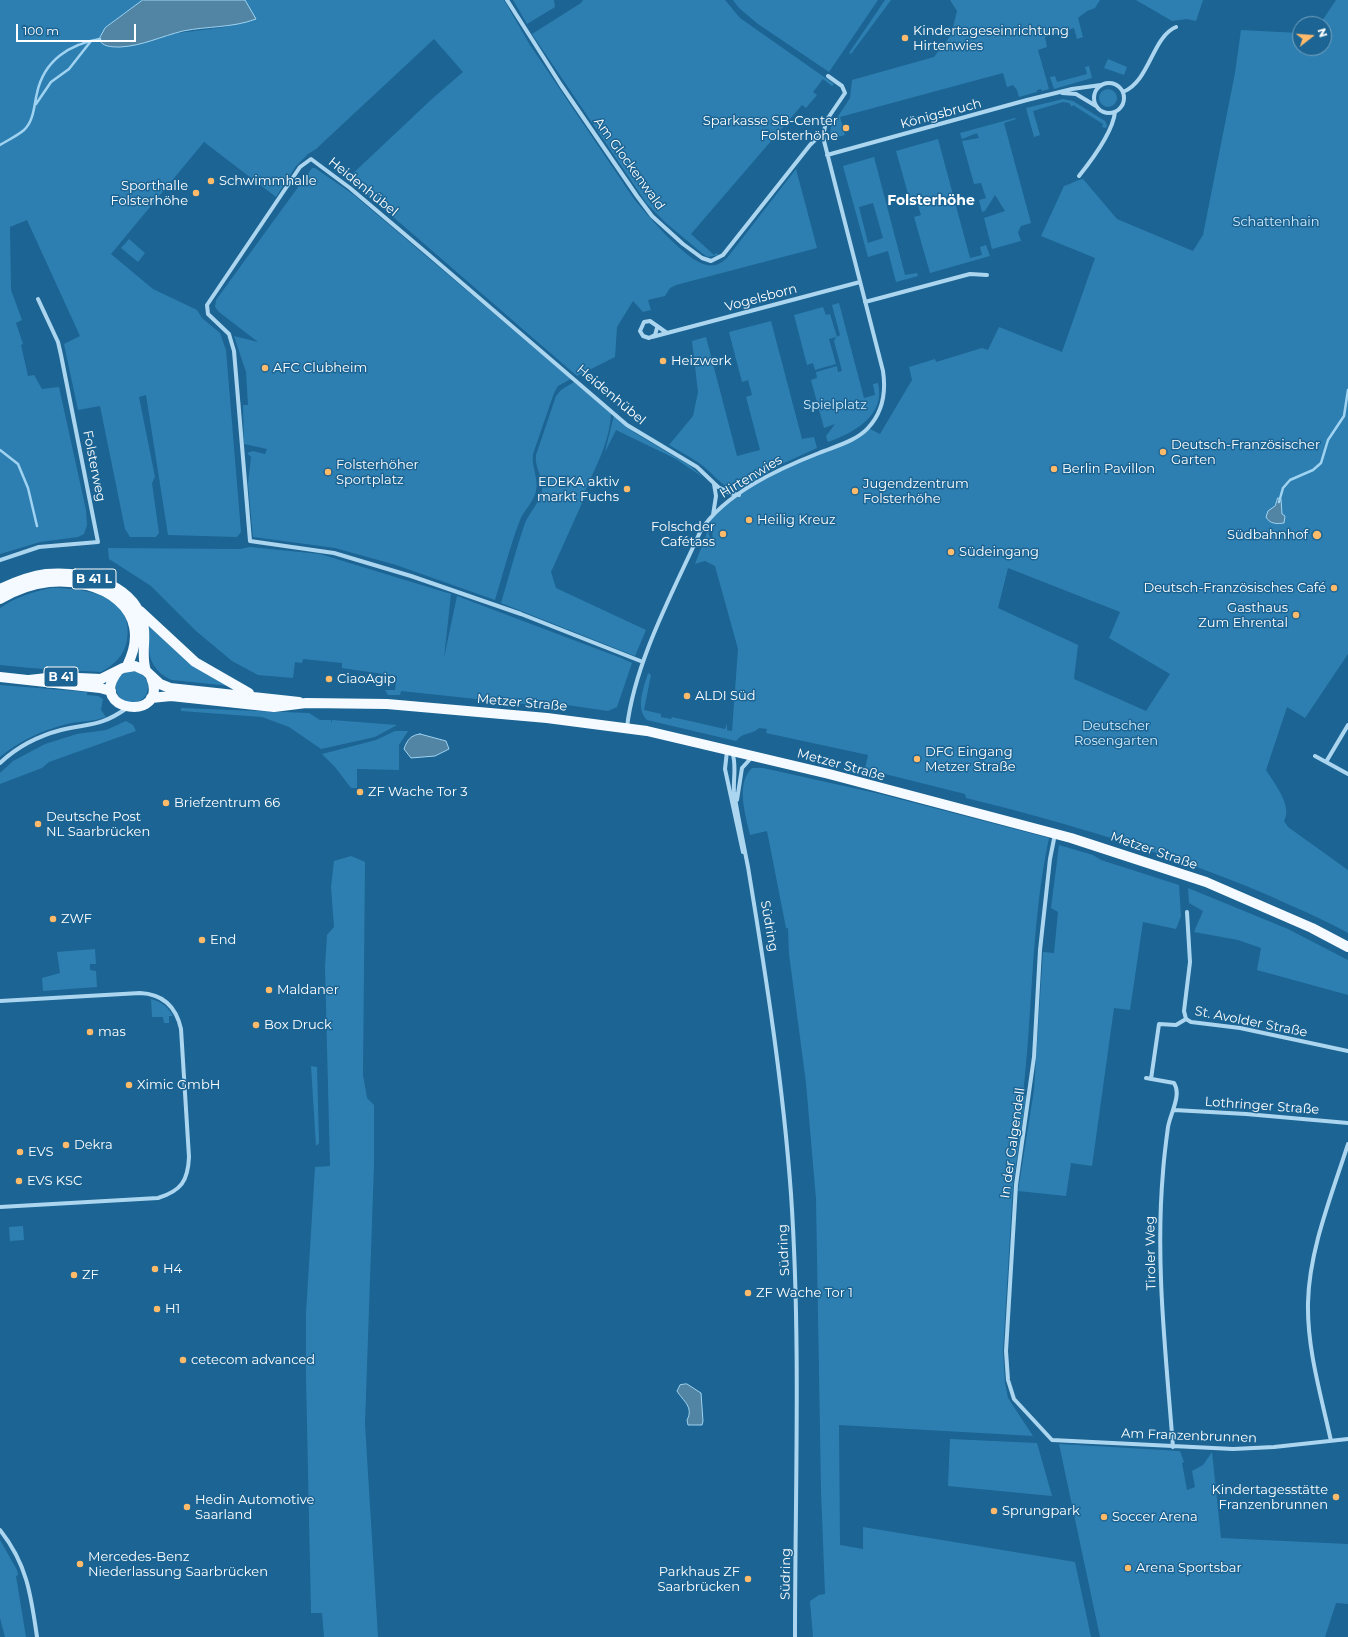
<!DOCTYPE html>
<meta charset="utf-8">
<style>
body{margin:0}
#map{position:relative;width:1348px;height:1637px;overflow:hidden;background:#1b6493;font-family:Montserrat,sans-serif}
canvas{display:block}
.north{position:absolute;left:1292px;top:16px;width:40px;height:40px;box-sizing:border-box;background:#1b6493;border:1px solid #76a2be;border-radius:50%;rotate:73deg;font-size:11px;font-weight:700;line-height:16px;text-align:center;color:#fff}
.north::after{content:'';display:block;margin:auto;width:14px;height:18px;background:#ffba6a;clip-path:polygon(50% 0,100% 100%,50% 72%,0 100%)}
.scale{position:absolute;left:16px;top:24px;width:120px;height:18px;box-sizing:border-box;border:2px solid #fff;border-top:0;padding-left:5px;font-size:12px;line-height:14px;white-space:nowrap;color:#fff;-webkit-text-stroke:3px #1b6493;paint-order:stroke}
</style>
<div id="map">
<canvas width="1348" height="1637"></canvas>
<div class="north">N</div>
<div class="scale">100 m</div>
</div>
<script>
const ctx = document.querySelector('canvas').getContext('2d');
ctx.lineJoin = 'round';
function fill(path, color) { ctx.fillStyle = color; ctx.fill(path, 'evenodd'); }
function strokePath(path, color, width, dash) { ctx.strokeStyle = color; ctx.lineWidth = width; ctx.lineCap = dash ? 'butt' : 'round'; ctx.setLineDash(dash || []); ctx.stroke(path); }
function drawText(font, color, halo, rows, align = 'center') {
  ctx.font = font + ' Montserrat,sans-serif'; ctx.lineWidth = 3; ctx.setLineDash([]); ctx.textBaseline = 'middle'; ctx.strokeStyle = halo; ctx.fillStyle = color; for (const [text, x, y, turn = 0] of rows) {
    ctx.save(); ctx.translate(x, y); ctx.rotate((+turn || 0) * Math.PI / 180); ctx.textAlign = isNaN(turn) ? turn : align; if (halo) ctx.strokeText(text, 0, 0); ctx.fillText(text, 0, 0); ctx.restore();
  }
}
const green = new Path2D(`
 M0 0H143L105 28 134 45 170 34 225 27 255 19 245 0H504L530 45 634 199C647 215 687 262 707 265 716 267 721 263 727 258L796 169 817 248 676 285 670 288 665 296 648 300 651 310 643 312 633 301 617 327 615 357 577 376 348 178 433 98 463 72 434 39 316 149 308 154 296 166 276 197 204 142 111 254 153 289 197 310 202 318 220 333 226 350 241 532 237 537 168 535 146 395 139 397 155 477 152 483 159 533 156 537H130L125 529 100 406 78 410 64 344 80 336 27 220 10 227 11 290 22 320 16 323 23 344 21 345 28 376 34 375 42 389 59 387 86 510 87 525 84 534 78 537 40 542 0 554Z
 M513 0H554L555 7 527 24Z
 M583 0H725L740 18 834 84 832 86 823 79 813 92 817 95 806 108 802 105 691 234 714 255 716 253 719 255 708 257 703 254 666 223 647 204 532 34 581 3Z
 M733 0H878L829 72 758 24 739 8Z
 M885 0H891L851 54 849 53Z
 M950 0H1100L1095 8 1087 11 1078 18 1083 37 1077 39 1074 28 1045 37 1047 47 1038 50 1049 89 1042 91 1041 89 1037 90V92L1019 97 1017 90 1013 85 1007 87 1003 73 840 117 845 135 829 139 831 127 850 98 852 80 934 57 951 35 957 11Z
 M1136 0H1203L1196 21 1187 19 1172 21Z
 M1336 0H1348V654L1305 718 1287 707 1266 770C1274 783 1293 806 1284 821L1288 827 1348 870V933C1321 918 1292 906 1263 893 1168 853 1067 823 966 798L965 794 865 769 868 755 766 733 767 729 759 728C752 735 742 732 736 741L647 720C635 708 644 687 648 673L651 675 644 710 661 714V717L671 719 672 717 725 729 727 724V730L732 731 738 649 715 566 705 561 695 564 708 530 711 544H713L712 525 709 519C729 500 752 484 777 472 807 458 841 449 868 428L880 434 912 380 909 367 935 359 936 362 982 348 988 350 999 327 1062 352 1095 258 1041 236 1064 186C1071 184 1076 180 1083 179L1117 219 1193 251 1203 235 1235 73 1241 30 1300 33V48H1324V24H1320ZM1008 568 1120 612 1109 638 1170 674 1146 711 1074 679 1078 645 998 608Z
 M1108 59 1127 67 1124 75 1104 68Z
 M1089 66 1092 78 1054 89 1050 77 1055 76 1057 82 1087 74 1085 67Z
 M1099 98a9 9 0 1 1 18 0a9 9 0 1 1-18 0Z
 M1063 99 1073 101 1105 121 1107 125 1106 128 1102 127 1103 124 1073 105 1072 107 1069 103 1063 102 1033 111 1040 135 1034 137 1026 108Z
 M1015 118 1016 119 1004 123 1031 223 1021 226 1018 232 1021 241 992 249 984 218 1005 211 995 195 985 211 982 212 979 200 986 198 981 183 974 184 962 141 979 138 977 133 962 139 960 133Z
 M938 139 970 258 982 255 980 247 986 245 990 256 930 273 914 217 921 215 916 199 910 201 896 151Z
 M874 157 905 275 917 273 918 276 896 282 888 251 868 257 843 166ZM873 203 883 238 868 243 859 207Z
 M312 168H315L354 195 571 379 558 386 554 393 533 454C531 467 539 478 536 491 534 502 524 510 520 520 510 546 503 574 495 600L396 565 335 548 253 537 248 484 251 457 247 453 253 451 265 454 267 449 244 444 243 405H248L246 372 234 336 258 342 219 312 215 307 216 300Z
 M129 239 145 253 138 262 121 248Z
 M839 303 864 398 875 395 873 384 878 383C886 416 853 433 828 442L826 436 835 424 824 428 811 380 817 378 816 372 837 366 838 372 842 371 834 341 836 337 829 339 836 364 815 370 813 363 807 365 794 315 823 307 826 315 830 314 837 337 840 335 832 305Z
 M771 321 802 439 814 437 817 448 782 464 735 492C720 485 712 472 699 463 689 456 679 451 669 445L693 416 698 392 692 341 706 337 737 456 760 450 746 397 752 395 748 380 742 382 729 332Z
 M574 382 611 413C610 441 596 466 585 491L587 492 551 572 556 588 646 630 635 656 501 603C509 576 516 549 525 523 530 512 539 503 542 491 544 478 534 467 536 455L556 396 561 390Z
 M614 415 635 433 689 465 704 478 676 459 616 430 605 452Z
 M250 547 320 554 451 594 444 658 457 596 621 658 632 663 617 707 608 711 553 703 533 705 401 691 400 695H388L385 690H395L397 676 342 668V663L303 659 302 663 295 662 293 678 258 675 232 661 196 631 151 586 109 559 108 548 240 549Z
 M51 588C84 588 135 595 127 640 124 656 115 664 101 672 67 670 33 669 0 665V608C16 597 32 592 51 588Z
 M149 625 230 686 172 680C159 675 149 663 149 648H148Z
 M116 687a16 16 0 1 1 32 0a16 16 0 1 1-32 0Z
 M0 685 87 692V695L98 696 103 699 101 710 106 717C93 722 80 721 67 724 43 730 19 741 0 757Z
 M181 708 309 713 320 720H331V724L332 720 397 725 375 737 321 749 289 727 262 717 181 711Z
 M126 721 133 725 136 731 49 762 42 768 0 784V773L13 761 45 744 77 734 106 730Z
 M395 731H408L399 745V770L357 769V788H351L335 767 322 754 376 740Z
 M752 768H763L880 794 1049 838C1031 922 1033 1009 1023 1095L1026 1096 1013 1185 1003 1351 1005 1383 1008 1398 1033 1436 839 1425 840 1545 863 1549V1527L1075 1562 1091 1637H813L810 1601 819 1595 825 1594 821 1490 816 1199 806 1083 789 954 788 928H786L767 831 750 835C746 816 735 784 752 768Z
 M1059 845 1093 855 1101 860 1179 885 1181 916 1176 929 1143 922 1130 1010 1114 1008 1092 1166 1071 1163 1066 1196 1018 1191 1034 1090 1043 952 1054 953 1058 912 1051 908Z
 M351 856 365 862 363 1075 367 1098 374 1105V1164L365 1424 378 1637H324L322 1613H311L306 1376V1313L315 1167 330 1166 325 967 327 935 334 927 331 887 334 861Z
 M1188 888 1288 929 1348 960V995L1257 970 1261 948 1238 940 1194 932 1203 911 1189 903Z
 M95 949 96 964H90V970L96 971 97 987 43 991 42 978 60 973 57 952Z
 M151 999C162 1002 168 1007 173 1016H169V1023H164L163 1017H152Z
 M311 1066 317 1067 319 1143 316 1146Z
 M23 1226 24 1240 10 1241 9 1227Z
 M950 1439 1037 1443 1052 1496 948 1486Z
 M1059 1444 1180 1451 1184 1462 1182 1463 1187 1490 1195 1487 1192 1471 1203 1465 1212 1452 1221 1538 1348 1544V1604L1336 1603 1325 1637H1100Z
 M0 1540 17 1570 18 1575 16 1576 26 1637H5L0 1618Z`);
const water = new Path2D(`
 M143 0H245L256 19C232 28 208 26 183 31 162 36 142 46 120 47 112 47 102 47 99 39L105 28Z
 M1278 498 1281 499 1282 514 1285 516 1284 523C1276 524 1270 524 1266 517L1268 511 1275 506Z
 M420 734 446 741 449 749 435 756 411 758 404 749C407 740 411 735 420 734Z
 M687 1384 701 1393 703 1421 702 1425H688L687 1420C694 1407 683 1401 677 1391L680 1385Z`);
const stream = new Path2D(`
 M36 104 51 82 69 69 91 41
 M0 145C8 140 17 136 24 130 34 121 34 105 37 93 44 60 70 44 100 39
 M0 450 18 464 28 488 37 526
 M1279 502 1283 488 1290 480 1313 470 1321 463 1328 440 1344 416 1348 390`);
const minor = new Path2D(`
 M507 0 561 85 637 196 652 216 683 244 702 258 711 261 723 255 810 145 816 139 823 137
 M1094 98a15 15 0 1 1 30 0a15 15 0 1 1-30 0Z
 M1123 92C1150 81 1152 37 1176 27
 M1062 93 1076 94 1096 106
 M827 155 1027 100 1072 89 1101 85
 M1079 176C1091 161 1113 131 1115 112
 M865 302 970 274 987 275
 M657 328 655 335 649 338 643 336 640 331 644 322 650 321 667 333
 M652 337 860 282
 M713 515 716 496 714 484
 M0 560 39 547 98 542 61 355 58 342 38 299
 M643 662 521 614 411 576 334 553 250 541 234 351 229 334 208 314 207 305 300 167 311 159 350 188 428 254 627 425 697 467 718 487 730 493 739 495
 M1348 725 1326 762 1348 774
 M627 727C635 661 673 592 701 530 726 493 778 469 819 453 836 446 856 441 868 428 883 412 886 391 883 371L823 137 826 121 845 93 842 86 828 76
 M727 751 725 769 743 852
 M732 752C737 764 733 779 734 792 738 817 743 842 748 867 766 976 783 1084 791 1194 801 1342 795 1490 795 1637
 M1315 756 1326 762
 M0 763C17 747 38 736 61 730 90 723 100 727 127 708
 M737 800 742 768 752 757
 M1055 834 1050 859 1040 950 1034 1057 1016 1185 1006 1351 1008 1380 1014 1399 1052 1440 1233 1449 1274 1447 1348 1439
 M1187 912 1190 962 1184 1011 1186 1019 1191 1022 1240 1028 1348 1051
 M0 1001 140 993C163 994 176 1006 181 1029L189 1157C188 1181 181 1191 158 1198L0 1207
 M1146 1078 1174 1083C1182 1095 1170 1114 1168 1127 1166 1142 1164 1157 1163 1172 1155 1263 1166 1355 1173 1447
 M1151 1079 1159 1024 1176 1025 1186 1019
 M1174 1110 1246 1114 1348 1123
 M1331 1441C1321 1395 1307 1349 1308 1303 1309 1250 1332 1194 1348 1144
 M0 1530C27 1564 31 1595 37 1637`);
const primary = new Path2D(`
 M0 589C15 582 30 576 46 574 81 571 130 582 142 619 148 636 140 653 146 671
 M0 599C15 590 31 584 49 582 100 577 156 608 127 666
 M140 611 195 662 249 693
 M118 671C85 712 170 723 151 677
 M0 677 100 688 111 691
 M29 680 56 677 101 679 123 668 135 666 146 671 160 684 170 688 299 702
 M151 698 171 696 274 707 306 703 387 704 547 718 647 731 829 774 1071 838 1206 882 1312 928 1348 947`);
const markers = [
 [905,38,4,"#ffba6a"],
 [846,128,4,"#ffba6a"],
 [211,181,4,"#ffba6a"],
 [196,193,4,"#ffba6a"],
 [663,361,4,"#ffba6a"],
 [265,368,4,"#ffba6a"],
 [1163,452,4,"#ffba6a"],
 [1054,469,4,"#ffba6a"],
 [328,472,4,"#ffba6a"],
 [627,489,4,"#ffba6a"],
 [855,491,4,"#ffba6a"],
 [749,520,4,"#ffba6a"],
 [723,534,4,"#ffba6a"],
 [1317,535,5,"#ffba6a"],
 [951,552,4,"#ffba6a"],
 [1334,588,4,"#ffba6a"],
 [1296,615,4,"#ffba6a"],
 [329,679,4,"#ffba6a"],
 [687,696,4,"#ffba6a"],
 [917,759,4,"#ffba6a"],
 [360,792,4,"#ffba6a"],
 [166,803,4,"#ffba6a"],
 [38,824,4,"#ffba6a"],
 [53,919,4,"#ffba6a"],
 [202,940,4,"#ffba6a"],
 [269,990,4,"#ffba6a"],
 [256,1025,4,"#ffba6a"],
 [90,1032,4,"#ffba6a"],
 [129,1085,4,"#ffba6a"],
 [66,1145,4,"#ffba6a"],
 [20,1152,4,"#ffba6a"],
 [19,1181,4,"#ffba6a"],
 [155,1269,4,"#ffba6a"],
 [74,1275,4,"#ffba6a"],
 [748,1293,4,"#ffba6a"],
 [157,1309,4,"#ffba6a"],
 [183,1360,4,"#ffba6a"],
 [1336,1497,4,"#ffba6a"],
 [187,1507,4,"#ffba6a"],
 [994,1511,4,"#ffba6a"],
 [1104,1517,4,"#ffba6a"],
 [80,1564,4,"#ffba6a"],
 [1128,1568,4,"#ffba6a"],
 [748,1579,4,"#ffba6a"]
];
const shields = [
 [94,579,44],
 [61,677,34]
];
const shieldNames = [
 ["B 41 L",94,579],
 ["B 41",61,677]
];
const poiNames = [
 ["Kindertageseinrichtung",913,31],
 ["Hirtenwies",913,46],
 ["Sparkasse SB-Center",838,121,"right"],
 ["Folsterhöhe",838,136,"right"],
 ["Schwimmhalle",219,181],
 ["Sporthalle",188,186,"right"],
 ["Folsterhöhe",188,201,"right"],
 ["Heizwerk",671,361],
 ["AFC Clubheim",273,368],
 ["Deutsch-Französischer",1171,445],
 ["Garten",1171,460],
 ["Folsterhöher",336,465],
 ["Sportplatz",336,480],
 ["Berlin Pavillon",1062,469],
 ["EDEKA aktiv",619,482,"right"],
 ["markt Fuchs",619,497,"right"],
 ["Jugendzentrum",863,484],
 ["Folsterhöhe",863,499],
 ["Heilig Kreuz",757,520],
 ["Folschder",715,527,"right"],
 ["Cafétass",715,542,"right"],
 ["Südbahnhof",1308,535,"right"],
 ["Südeingang",959,552],
 ["Deutsch-Französisches Café",1326,588,"right"],
 ["Gasthaus",1288,608,"right"],
 ["Zum Ehrental",1288,623,"right"],
 ["CiaoAgip",337,679],
 ["ALDI Süd",695,696],
 ["DFG Eingang",925,752],
 ["Metzer Straße",925,767],
 ["ZF Wache Tor 3",368,792],
 ["Briefzentrum 66",174,803],
 ["Deutsche Post",46,817],
 ["NL Saarbrücken",46,832],
 ["ZWF",61,919],
 ["End",210,940],
 ["Maldaner",277,990],
 ["Box Druck",264,1025],
 ["mas",98,1032],
 ["Ximic GmbH",137,1085],
 ["Dekra",74,1145],
 ["EVS",28,1152],
 ["EVS KSC",27,1181],
 ["H4",163,1269],
 ["ZF",82,1275],
 ["ZF Wache Tor 1",756,1293],
 ["H1",165,1309],
 ["cetecom advanced",191,1360],
 ["Kindertagesstätte",1328,1490,"right"],
 ["Franzenbrunnen",1328,1505,"right"],
 ["Hedin Automotive",195,1500],
 ["Saarland",195,1515],
 ["Sprungpark",1002,1511],
 ["Soccer Arena",1112,1517],
 ["Mercedes-Benz",88,1557],
 ["Niederlassung Saarbrücken",88,1572],
 ["Arena Sportsbar",1136,1568],
 ["Parkhaus ZF",740,1572,"right"],
 ["Saarbrücken",740,1587,"right"]
];
const streetNames = [
 ["Königsbruch",941,114,-15],
 ["Am Glockenwald",629,164,54],
 ["Heidenhübel",363,187,39],
 ["Vogelsborn",761,298,-15],
 ["Heidenhübel",611,395,40],
 ["Folsterweg",94,466,79],
 ["Hirtenwies",751,477,-31],
 ["Metzer Straße",522,703,5],
 ["Metzer Straße",841,765,15],
 ["Metzer Straße",1154,851,19],
 ["Südring",769,926,80],
 ["St. Avolder Straße",1251,1022,11],
 ["Lothringer Straße",1262,1106,4],
 ["In der Galgendell",1013,1143,-82],
 ["Südring",784,1250,-93],
 ["Tiroler Weg",1151,1253,-91],
 ["Am Franzenbrunnen",1189,1436,2],
 ["Südring",786,1574,-89]
];
const parkNames = [
 ["Schattenhain",1276,222],
 ["Spielplatz",835,405],
 ["Deutscher",1116,726],
 ["Rosengarten",1116,741]
];
const neighbourhoodNames = [
 ["Folsterhöhe",931,201]
];
fill(green, '#2e7fb1');
fill(water, '#5284a4');
strokePath(water, '#9fd3f1', 1);
strokePath(stream, '#9fd3f1', 2.5);
strokePath(minor, '#acd6ef', 4);
strokePath(primary, '#f4faff', 10);
for (const [x, y, r, color] of markers) { const dot = new Path2D(); dot.arc(x, y, r, 0, 2 * Math.PI); ctx.fillStyle = color; ctx.fill(dot); strokePath(dot, '#1b6493', 1.5); }
for (const [x, y, w] of shields) { const box = new Path2D(); box.roundRect(x - w / 2, y - 10, w, 20, 3); ctx.fillStyle = '#1b6493'; ctx.fill(box); strokePath(box, '#fff', 1); }
drawText('bold 12px', '#fff', null, shieldNames);
drawText('13px', '#fff', '#1b6493', poiNames, 'left');
drawText('13px', '#fff', '#1b6493', streetNames);
drawText('13px', '#d2ebfb', '#1b6493', parkNames);
drawText('bold 14px', '#fff', '#1b6493', neighbourhoodNames);
</script>
